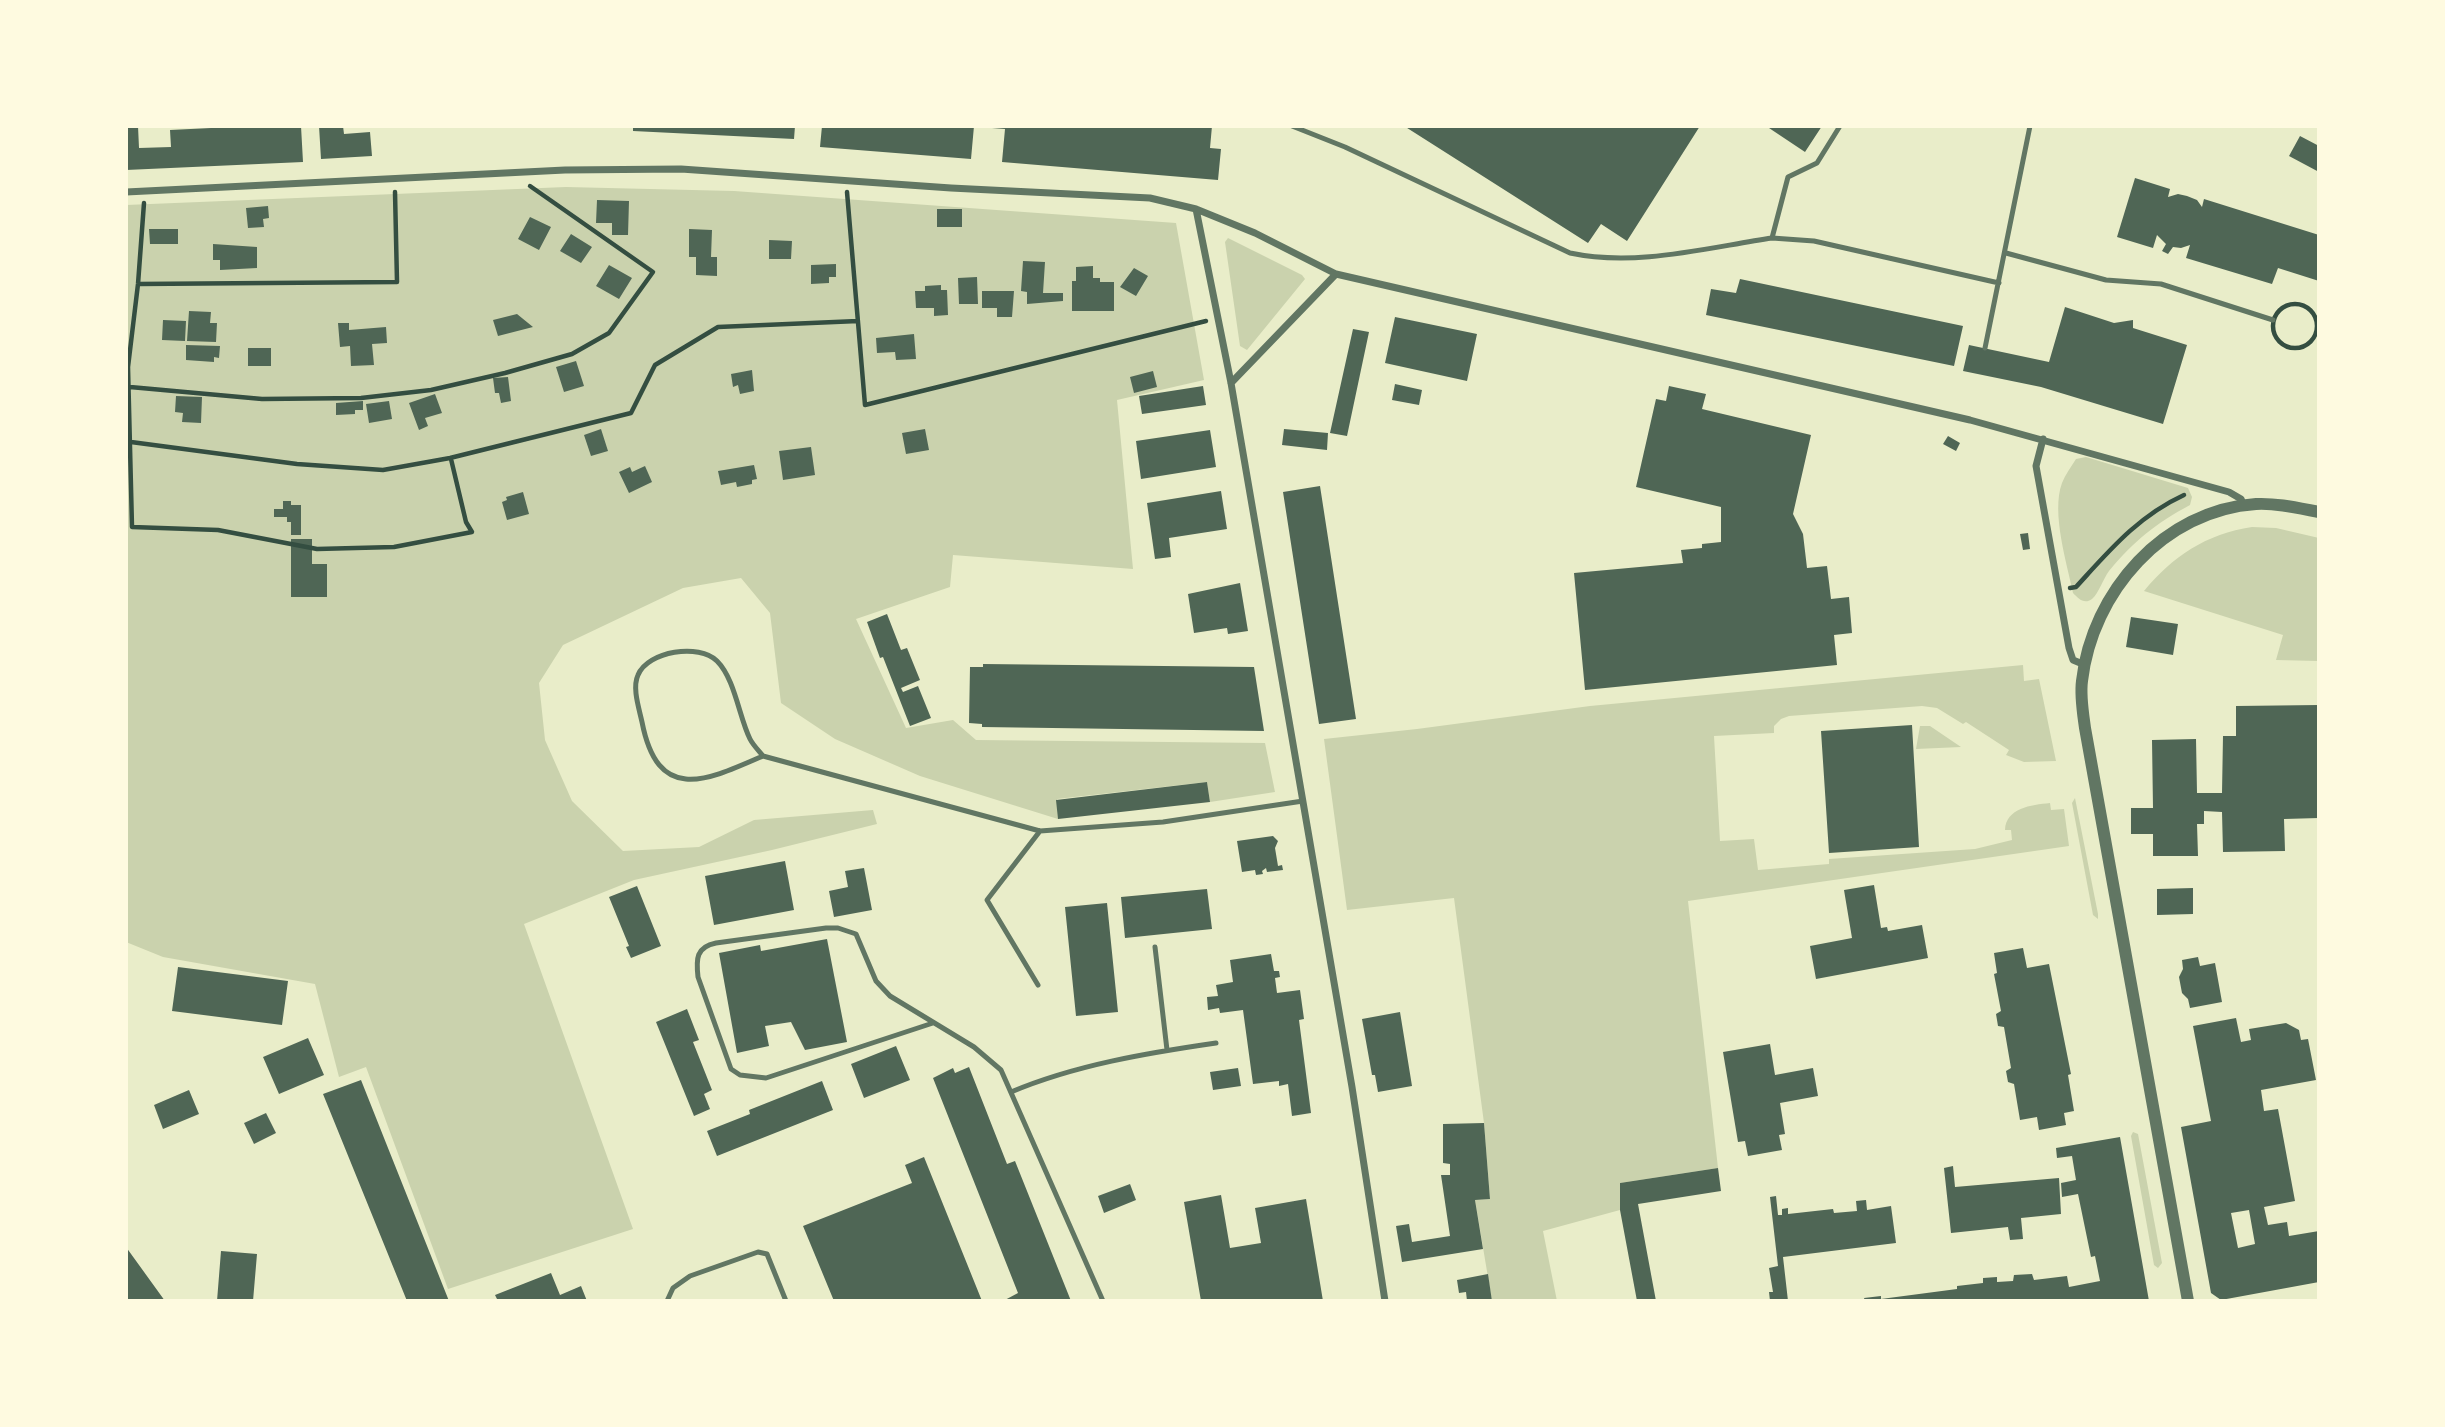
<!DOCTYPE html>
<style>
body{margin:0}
#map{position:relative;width:2445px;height:1427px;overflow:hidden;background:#e9edc9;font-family:"Public Sans",sans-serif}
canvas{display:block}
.frame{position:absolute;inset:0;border:128px solid #fefae0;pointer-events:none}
</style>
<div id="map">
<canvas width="2445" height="1427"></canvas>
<div class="frame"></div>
</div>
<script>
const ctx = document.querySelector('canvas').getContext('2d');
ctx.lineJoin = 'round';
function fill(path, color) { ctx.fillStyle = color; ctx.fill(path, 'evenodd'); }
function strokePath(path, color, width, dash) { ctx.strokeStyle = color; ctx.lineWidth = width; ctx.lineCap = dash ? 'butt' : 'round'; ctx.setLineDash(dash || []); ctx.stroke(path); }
const green = new Path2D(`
 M566 187 734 191 1176 223 1204 380 1117 400 1133 569 953 555 950 587 856 619 906 728 953 720 976 740 1265 743 1275 792 1210 802 1207 782 1057 799 1058 819 920 776 835 739 781 703 770 613 741 578 683 588 563 645 539 683 545 740 572 801 623 851 699 847 754 820 873 810 877 824 772 850 634 880 524 924 633 1229 448 1289 366 1067 339 1077 315 984 163 957 126 942V205Z
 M1228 238 1302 275 1305 279 1247 350 1240 346 1225 242Z
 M2086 457 2188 488 2192 497 2190 505C2156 523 2134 541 2109 571 2103 579 2099 593 2092 599 2084 605 2078 598 2073 593 2067 563 2051 513 2062 483 2065 475 2071 467 2076 459Z
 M2252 527 2276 528 2319 538V661L2276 660 2283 635 2144 591C2173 556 2206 534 2252 527Z
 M2023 665 2024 681 2039 679 2056 761 2024 762 2006 755 2009 750 1966 722 1963 724 1937 708 1922 706 1789 716 1781 719 1774 726V733L1714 736 1720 841 1754 839 1758 870 1829 864V859L1975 849 2012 840 2011 830H2005C2006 808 2031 805 2050 803L2051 810 2064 809 2069 846 1688 901 1718 1168 1620 1183V1210L1543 1231 1557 1301H1492L1475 1200 1490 1199 1484 1123 1454 898 1347 910 1324 739 1417 729 1590 706Z
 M1920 726H1930L1961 747 1916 749Z
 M2075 798 2098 914V919L2093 915 2072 803Z
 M2133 1132 2138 1134 2162 1263 2158 1268 2154 1265 2131 1136Z`);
const building = new Path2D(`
 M126 126H138L139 148 171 147 170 130 211 128V126H301L303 162 126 170Z
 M319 126H343L344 134 370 132 372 156 321 159Z
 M633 126H795L794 139 633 131Z
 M822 126H974L971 159 820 147Z
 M992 126H1212L1210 148 1221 149 1218 180 1002 162 1005 129 992 128Z
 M1404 126H1700L1627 241 1601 224 1588 243Z
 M1766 126H1822L1805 152Z
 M2300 136 2319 146V172L2289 156Z
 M2135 178 2170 189 2168 197 2178 194 2187 196 2197 200 2202 207 2204 199 2319 235V281L2278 268 2272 284 2186 258 2190 245 2181 248 2173 247 2168 254 2162 251 2166 244 2157 235 2153 248 2117 237Z
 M597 200 629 201 628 235H612V223H596Z
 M268 206 269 218 263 219 264 227 248 228 246 208Z
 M937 209H962V227H937Z
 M530 217 551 227 539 250 518 239Z
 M149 229H178V244H150Z
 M689 229 712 230 711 257H717V276L696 275V257H689Z
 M571 234 592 247 581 263 560 251Z
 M769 240 792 241 791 259H769Z
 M213 244 257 247V268L220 270V260H213Z
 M1023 261 1045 262 1043 293H1063V301L1027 304V292L1021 291Z
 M836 264V277H829V283L811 284V265Z
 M609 265 632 278 619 299 596 286Z
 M1093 266V278H1100V282H1114V311H1072V281H1076V267Z
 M1134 268 1148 276 1136 296 1120 287Z
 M977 277 978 304H959L958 278Z
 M1740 279 1963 326 1954 366 1706 315 1711 289 1736 293Z
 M941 285V290H947L948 315 934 316V308H916L915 291H925V286Z
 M982 291H1014L1012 317H997V308H982Z
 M2065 307 2114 323 2133 320V328L2187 345 2163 424 2041 387 1963 371 1969 345 2049 362Z
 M189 311 211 312 210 323H217L216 342 187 341Z
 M517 314 533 327 498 336 493 320Z
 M1395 317 1477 334 1467 381 1385 363Z
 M163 320 186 321 185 341 162 340Z
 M338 323H349V330L386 327 387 343 372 344 374 365 351 366 350 346 340 347Z
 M1353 329 1369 332 1347 436 1330 433Z
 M914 334 916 359 896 360 895 352 877 353 876 338Z
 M186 345 220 346 219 358 214 357V362L186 360Z
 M248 348H271V366H248Z
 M576 361 584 386 564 392 556 367Z
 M752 370 754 391 740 394 738 385 733 387 731 374Z
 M1153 371 1157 387 1134 393 1130 377Z
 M508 377 511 401 501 403 499 393H495L493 378Z
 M1395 384 1422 390 1419 405 1392 400Z
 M1203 386 1206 405 1142 414 1139 396Z
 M1669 386 1706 394 1702 409 1811 435 1793 514 1803 534 1807 568 1827 566 1831 599 1849 597 1852 633 1834 635 1837 665 1585 690 1574 573 1683 563 1681 550 1702 548V544L1721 542V507L1636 487 1656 399 1666 401Z
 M435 394 442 413 425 418 428 426 419 430 409 403Z
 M176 396 202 397 201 423 182 422 183 413 175 412Z
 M363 401V410H355V414L336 415V403Z
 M389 401 392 419 369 423 366 404Z
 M601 429 608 451 591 456 584 435Z
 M925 429 929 450 906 454 902 433Z
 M1284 429 1328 433 1327 450 1282 445Z
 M1210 430 1216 467 1141 479 1136 441Z
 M1948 436 1960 443 1956 451 1943 444Z
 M811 447 815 475 783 480 779 451Z
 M754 465 757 479 752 480V484L737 487 736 482 721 485 718 471Z
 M645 466 652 482 629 493 619 472 630 467 632 472Z
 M1320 486 1356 719 1319 724 1283 492Z
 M1221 491 1227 529 1169 538 1171 557 1155 559 1147 503Z
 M523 492 529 514 507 520 502 502 507 500 506 497Z
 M283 501H291V505H301V535H291V522H287V517H274V509H283Z
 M2028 533 2030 549 2023 550 2020 534Z
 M291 539H312V564H327V597H291Z
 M1240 583 1248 631 1228 634 1227 628 1194 633 1188 594Z
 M887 614 901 650 907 648 920 680 901 688 903 692 918 686 931 718 910 726 883 657 880 658 867 622Z
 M2131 617 2178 624 2173 655 2126 647Z
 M983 664 1254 667 1264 731 982 727V724L969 723 970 667H983Z
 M2319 705V818L2284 819 2285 851 2223 852 2222 812 2204 811V824H2197L2198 856H2153V834H2131V808H2153L2152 740 2196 739 2197 793H2222L2223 736H2236V706Z
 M1912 725 1919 847 1829 853 1821 731Z
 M1207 782 1210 802 1058 819 1056 800Z
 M1273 836 1278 841 1275 848 1278 866 1282 865 1283 870 1267 872 1266 868 1262 871 1263 874 1256 875 1255 870 1242 872 1237 841Z
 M785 861 794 910 714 925 705 876Z
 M864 868 872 910 834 917 829 891 848 887 845 871Z
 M1874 885 1881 928 1887 927 1888 931 1922 925 1928 958 1816 979 1810 946 1852 938 1844 890Z
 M637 886 661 946 631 958 626 947 629 946 609 897Z
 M2193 888V914L2157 915V889Z
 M1207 889 1212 929 1125 938 1121 897Z
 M1107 903 1118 1012 1076 1016 1065 907Z
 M827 939 847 1042 805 1050 791 1022 765 1026 769 1046 737 1053 719 953 760 945 761 951Z
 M2023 948 2027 968 2049 964 2071 1074 2068 1075 2074 1111 2064 1113 2066 1125 2039 1130 2037 1117 2020 1120 2014 1084 2008 1082 2006 1071 2011 1068 2004 1027 1998 1026 1996 1014 2001 1011 1994 974 1997 973 1994 953Z
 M1271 954 1274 971H1279L1280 977 1275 978 1277 993 1300 990 1304 1019 1299 1020 1311 1113 1292 1116 1288 1084 1279 1086V1081L1253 1084 1243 1010 1220 1013 1219 1008 1208 1010 1207 997 1218 996 1216 985 1233 982 1230 960Z
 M2198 957 2200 966 2215 963 2222 1002 2190 1008 2188 999 2182 993 2179 977 2183 969 2182 960Z
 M178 967 288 981 282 1025 172 1011Z
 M687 1009 699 1040 693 1042 712 1090 704 1094 710 1109 694 1116 656 1022Z
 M1400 1012 1412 1086 1378 1092 1375 1075H1372L1362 1019Z
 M2236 1018 2241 1042 2251 1040 2249 1029 2286 1023 2299 1030 2301 1040 2308 1039 2316 1080 2261 1090 2264 1111 2278 1109 2295 1201 2264 1207 2268 1225 2287 1222 2289 1236 2319 1231V1282L2221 1300 2211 1293 2181 1127 2211 1121 2193 1026ZM2249 1210 2255 1244 2238 1248 2231 1213Z
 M308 1038 324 1075 279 1094 263 1057Z
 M1770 1044 1775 1075 1813 1068 1818 1096 1780 1103 1785 1134 1779 1135 1782 1150 1748 1156 1745 1141 1738 1142 1723 1052Z
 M896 1046 910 1080 864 1098 851 1064Z
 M969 1067 1007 1164 1015 1161 1071 1301H1003L1018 1293 933 1078 953 1068 955 1073Z
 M1238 1068 1241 1086 1213 1090 1210 1072Z
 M361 1080 386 1143 449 1301H407L323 1094Z
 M822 1081 833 1110 717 1156 707 1131 750 1114 749 1110Z
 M189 1090 199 1114 163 1129 154 1105Z
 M266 1113 276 1133 254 1144 244 1123Z
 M1484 1123 1490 1199 1475 1200 1483 1249 1402 1262 1396 1226 1409 1224 1412 1242 1450 1236 1441 1175H1450V1164L1443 1163V1124Z
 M2120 1137 2149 1301H1865L1864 1298 1881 1296V1299L1957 1289V1286L1983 1283V1278L1997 1277V1282L2013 1281 2014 1275 2032 1274 2034 1280 2067 1276 2069 1287 2100 1281 2095 1256 2091 1257 2078 1194 2062 1197 2061 1183 2076 1180 2072 1156 2057 1158 2056 1148Z
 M924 1157 982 1301H834L803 1226 912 1183 905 1165Z
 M1953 1166 1955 1187 2059 1178 2061 1214 2021 1218 2023 1239 2010 1240 2008 1227 1951 1233 1944 1168Z
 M1718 1168 1721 1191 1638 1204 1656 1301H1637L1620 1210V1183Z
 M1130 1184 1136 1200 1104 1213 1098 1196Z
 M1221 1195 1230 1248 1261 1243 1255 1208 1306 1199 1323 1301H1201L1184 1202Z
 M1776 1196 1778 1215H1782V1209L1788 1208V1214L1833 1209 1834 1213 1857 1211 1856 1201 1866 1200 1867 1210 1891 1206 1896 1243 1783 1257 1788 1301H1770L1769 1292H1773L1769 1268 1778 1266 1770 1197Z
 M126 1247 165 1301H126Z
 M221 1251 257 1254 253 1301H217Z
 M551 1273 560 1295 581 1286 587 1301H498L495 1295Z
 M1488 1274 1492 1301H1467L1466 1292 1459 1293 1457 1280Z`);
const path = new Path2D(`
 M847 192 865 405 1206 321
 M138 284 397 282 395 192
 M2273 326a22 22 0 1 1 44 0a22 22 0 1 1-44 0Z
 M128 367 132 527 218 530 317 549 394 547 472 532 466 522 451 459
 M128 367 138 284 144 203
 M130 387 262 399 361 398 431 390 505 373 572 354 609 333 653 272 530 186
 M131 442 297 464 383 470 450 458 631 413 655 365 718 327 858 321
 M2070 588 2076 587C2109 551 2138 516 2184 495`);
const service = new Path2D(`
 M1292 126 1345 147 1570 253C1636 267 1705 248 1772 238
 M1840 126 1817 163 1788 177 1772 238 1814 241 1999 283
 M2006 253 2106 280 2161 284 2273 320
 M1985 348 2030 126
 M763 756C706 781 658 804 642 722 639 708 632 688 638 675 648 651 699 643 717 661 735 679 739 717 750 739 753 745 759 751 763 756L1040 831 1163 822 1303 801
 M1155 947 1167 1050
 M1038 985 987 900 1040 831
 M933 1023 766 1078 740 1075 731 1069 698 977C696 959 696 947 716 943L826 928H838L856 934 876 981 890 996 974 1047 1001 1070 1103 1301
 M1011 1092C1075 1065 1147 1053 1216 1043
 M667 1301 673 1288 690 1276 758 1252 767 1254 786 1301`);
const minor = new Path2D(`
 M126 192 565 170 681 169 951 188 1150 198 1196 209 1255 233 1336 274 1970 420 2229 492 2241 499 2244 506
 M1196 209 1231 383 1352 1087 1385 1301
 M1231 383 1336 274
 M2043 439 2036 466 2069 648 2073 660 2085 665`);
const tertiary = new Path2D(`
 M2188 1301 2085 728C2083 713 2080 696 2082 681 2092 592 2164 510 2256 504 2277 503 2298 508 2319 512`);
fill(green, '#cad2ad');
fill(building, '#4f6655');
strokePath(path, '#344e41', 4.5);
strokePath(service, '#617663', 5);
strokePath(minor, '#617663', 7);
strokePath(tertiary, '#617663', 12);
</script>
